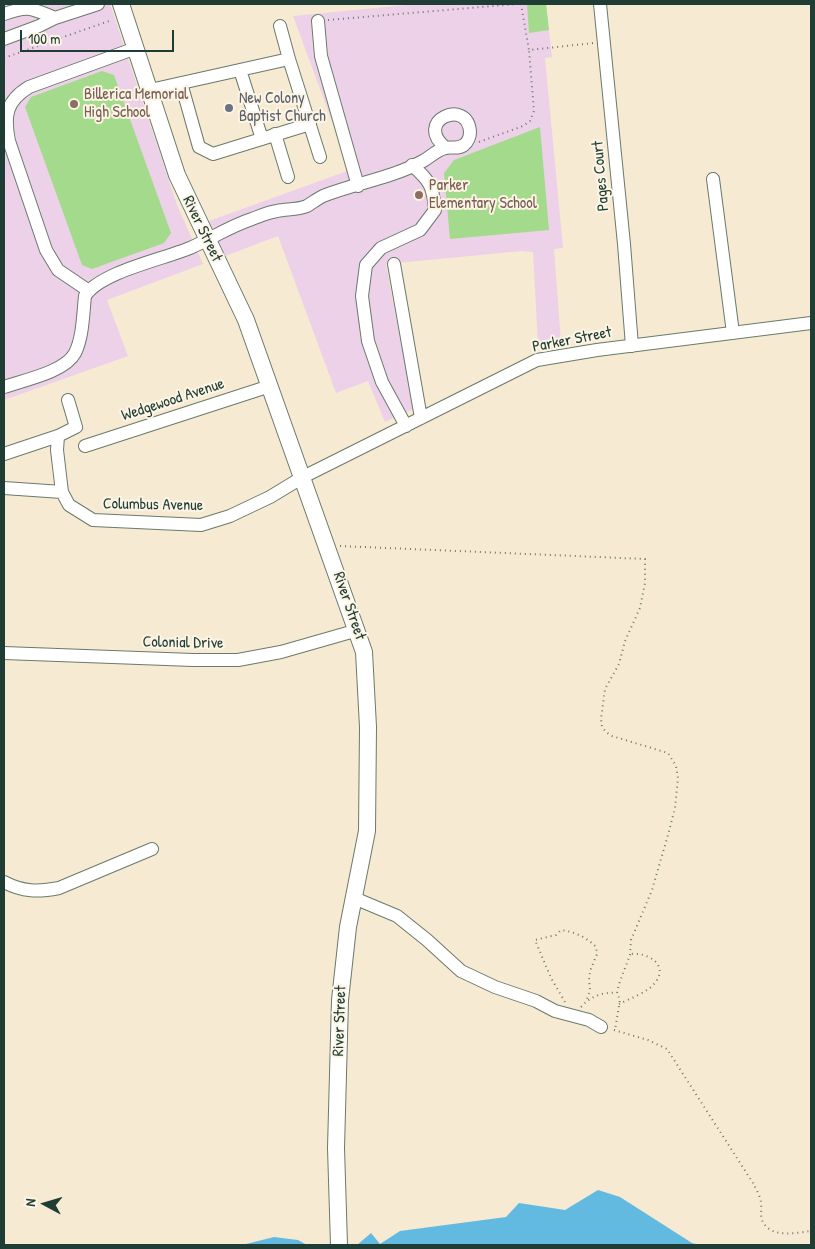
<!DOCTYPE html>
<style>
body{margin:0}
#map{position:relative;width:815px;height:1249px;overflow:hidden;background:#f6ead2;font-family:"Patrick Hand",sans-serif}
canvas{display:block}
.frame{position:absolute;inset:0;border:5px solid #1f3d34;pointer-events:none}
.north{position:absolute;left:20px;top:1179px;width:50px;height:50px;-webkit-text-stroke:4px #fcf5e5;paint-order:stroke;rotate:276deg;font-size:14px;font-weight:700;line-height:20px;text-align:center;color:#1f3d34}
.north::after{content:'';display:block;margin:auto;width:18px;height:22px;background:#1f3d34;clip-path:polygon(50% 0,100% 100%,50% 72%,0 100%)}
.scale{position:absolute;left:20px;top:30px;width:154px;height:22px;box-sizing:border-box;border:2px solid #1f3d34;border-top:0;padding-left:6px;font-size:15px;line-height:18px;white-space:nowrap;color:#1f3d34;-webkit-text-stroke:4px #fcf5e5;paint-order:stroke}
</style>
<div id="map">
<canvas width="815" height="1249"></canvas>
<div class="frame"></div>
<div class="north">N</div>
<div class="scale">100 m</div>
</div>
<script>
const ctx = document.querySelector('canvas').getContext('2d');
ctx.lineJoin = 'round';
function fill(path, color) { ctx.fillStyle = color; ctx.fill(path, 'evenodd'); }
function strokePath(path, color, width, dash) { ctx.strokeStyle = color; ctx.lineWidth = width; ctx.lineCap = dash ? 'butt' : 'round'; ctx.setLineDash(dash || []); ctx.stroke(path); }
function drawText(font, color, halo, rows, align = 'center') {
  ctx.font = font + ' "Patrick Hand",sans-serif'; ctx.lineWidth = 4; ctx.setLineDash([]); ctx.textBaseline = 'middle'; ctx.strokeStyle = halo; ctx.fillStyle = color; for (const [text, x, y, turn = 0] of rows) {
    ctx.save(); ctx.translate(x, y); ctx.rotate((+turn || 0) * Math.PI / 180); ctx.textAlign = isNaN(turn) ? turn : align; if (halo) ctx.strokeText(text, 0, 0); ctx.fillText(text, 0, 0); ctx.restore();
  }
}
const built = new Path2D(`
 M4 4H110L177 205 203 264 107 300 128 356 4 400Z
 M416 4H546L552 57 545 58 563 248 554 249 561 343 538 345 533 252 522 251 386 264 401 344 418 407 385 422 368 381 336 393 278 236 225 256 209 221 350 170 293 16Z`);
const green = new Path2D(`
 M527 4H546L549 30 529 33Z
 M102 71 114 75 171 233 164 243 92 269 82 265 25 107 31 97Z
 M540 127 549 230 450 239 444 173 454 160Z`);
const water = new Path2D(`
 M598 1190 620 1197 692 1243 700 1245H357L371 1233 380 1244 400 1231 506 1217 519 1203 565 1210Z
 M274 1237 298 1240 307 1245H242Z`);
const path = new Path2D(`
 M521 4 529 50 594 43
 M328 20 517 4
 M4 58 109 21 111 18
 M479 142 523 126 530 121 534 111 529 50
 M340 546 645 559V583L640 608 625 641 619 664 605 689 601 719 602 727 606 732 612 736 668 753 676 766 678 778 675 808 668 835 652 890 631 940 630 955 619 984 617 993 620 1000 615 1030
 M565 1002 551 978 535 940 556 935 561 930C575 932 586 937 596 947L597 954 590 971 589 980 590 990 586 1002
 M619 1004C629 999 648 992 654 984 670 966 649 952 631 954
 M581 1007C591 996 602 992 617 993
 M614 1030 648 1040 667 1049 753 1183C756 1189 761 1197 761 1204 762 1210 760 1215 762 1220 770 1239 795 1233 811 1231`);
const minor = new Path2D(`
 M600 4 624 244 632 346
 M4 14C29 5 31 8 55 18L98 4
 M318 21 321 56 358 186
 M280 26 289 59
 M4 39 39 26 55 18
 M240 70 262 139
 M181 83 199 147 213 154 310 124
 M150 90 289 59 320 157
 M275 134 288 177
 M713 179 733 333
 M394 264 421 418
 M89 291 58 270 46 250 9 141C4 116 6 101 29 87L136 48
 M4 387C24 380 65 372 75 353 83 337 83 314 85 296 100 272 164 259 190 248 211 239 230 226 252 219 260 216 269 212 277 211 287 209 297 210 307 206 312 203 317 199 323 196 356 183 392 178 423 161 430 157 438 149 446 148 453 146 457 150 464 145 468 142 470 136 470 132 468 97 412 121 446 148
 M406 426 382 382 368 341 362 296 366 265 381 248 420 230 435 210C433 186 430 181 412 165
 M58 436 57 450 62 492 69 505 93 520 201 525 230 516 270 497 303 477 537 360 597 350 811 323
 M85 446 270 386
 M4 454 58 436 76 427 68 400
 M4 488 62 492
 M4 653 193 660H238L281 652 358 630
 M4 882C23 892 38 892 59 888L152 849
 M354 898 397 916 427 940 461 971 495 987 536 1001 555 1011 589 1020 601 1027`);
const major = new Path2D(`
 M121 4 177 175 246 320 364 652 368 727 367 831 348 927 340 1000 336 1148 339 1245`);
const markers = [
 [74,104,5,"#8d6e63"],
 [229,108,5,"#6b7280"],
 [419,195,5,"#8d6e63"]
];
const educationNames = [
 ["Billerica Memorial",84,95],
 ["High School",84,113],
 ["Parker",429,186],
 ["Elementary School",429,204]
];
const worshipNames = [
 ["New Colony",239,99],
 ["Baptist Church",239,117]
];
const streetNames = [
 ["Pages Court",601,176,-95],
 ["River Street",202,229,64],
 ["Parker Street",572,340,-11],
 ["Wedgewood Avenue",173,400,-18],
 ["Columbus Avenue",153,505,1],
 ["River Street",349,606,71],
 ["Colonial Drive",183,643,1],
 ["River Street",340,1021,-88]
];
fill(built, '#ecd1e9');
fill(green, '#a4da8b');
fill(water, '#63bae0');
strokePath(minor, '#6a7a6b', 14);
strokePath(major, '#6a7a6b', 18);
strokePath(path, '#6a7a6b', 2, [1, 4]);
strokePath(minor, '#fff', 12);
strokePath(major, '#fff', 16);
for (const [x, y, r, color] of markers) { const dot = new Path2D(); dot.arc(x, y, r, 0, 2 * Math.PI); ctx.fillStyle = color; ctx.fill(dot); strokePath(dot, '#fcf5e5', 2); }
drawText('16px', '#785e54', '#fcf5e5', educationNames, 'left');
drawText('16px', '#5b616d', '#fcf5e5', worshipNames, 'left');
drawText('16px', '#1f3d34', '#fcf5e5', streetNames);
</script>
